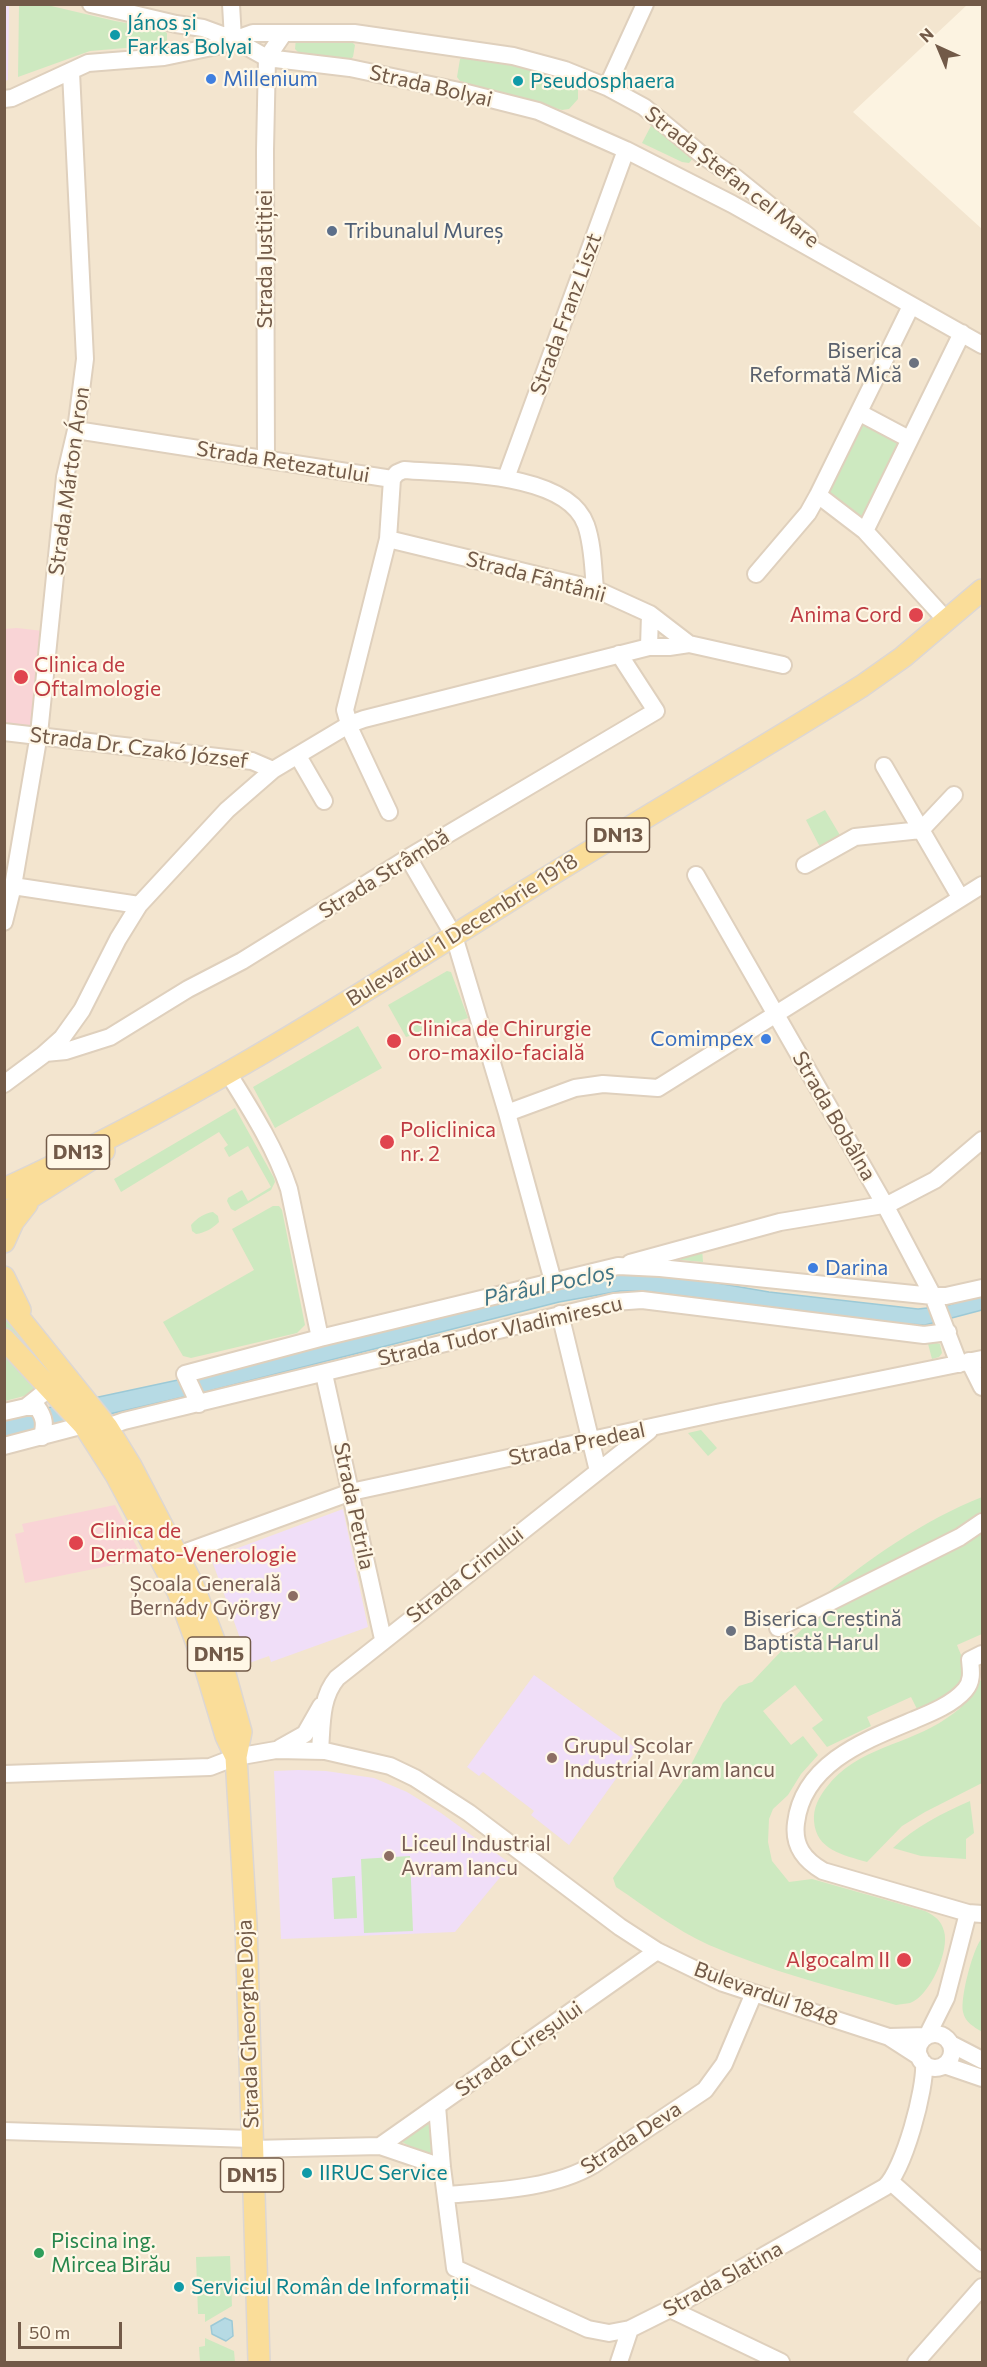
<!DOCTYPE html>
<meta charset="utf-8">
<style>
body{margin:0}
#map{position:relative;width:987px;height:2367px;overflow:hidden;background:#fcf3e1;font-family:Commissioner,sans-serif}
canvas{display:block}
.frame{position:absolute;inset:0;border:6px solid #725a48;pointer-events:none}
.north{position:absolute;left:909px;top:18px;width:60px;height:60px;-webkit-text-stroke:4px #fff7e6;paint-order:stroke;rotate:316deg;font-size:16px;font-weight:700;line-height:24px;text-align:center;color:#725a48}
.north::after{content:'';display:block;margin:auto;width:21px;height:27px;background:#725a48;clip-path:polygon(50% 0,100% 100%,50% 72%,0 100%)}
.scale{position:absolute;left:18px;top:2322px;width:104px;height:27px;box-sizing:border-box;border:3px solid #725a48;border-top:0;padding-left:8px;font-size:18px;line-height:21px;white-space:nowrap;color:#725a48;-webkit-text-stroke:4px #fff7e6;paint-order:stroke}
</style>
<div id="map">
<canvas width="987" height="2367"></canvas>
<div class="frame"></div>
<div class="north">N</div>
<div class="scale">50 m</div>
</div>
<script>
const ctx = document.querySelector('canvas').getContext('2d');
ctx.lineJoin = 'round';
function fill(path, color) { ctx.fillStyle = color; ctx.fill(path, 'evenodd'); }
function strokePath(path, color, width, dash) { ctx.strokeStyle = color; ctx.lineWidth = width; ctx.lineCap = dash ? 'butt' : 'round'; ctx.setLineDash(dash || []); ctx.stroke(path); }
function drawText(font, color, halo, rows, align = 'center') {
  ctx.font = font + ' Commissioner,sans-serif'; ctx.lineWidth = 4.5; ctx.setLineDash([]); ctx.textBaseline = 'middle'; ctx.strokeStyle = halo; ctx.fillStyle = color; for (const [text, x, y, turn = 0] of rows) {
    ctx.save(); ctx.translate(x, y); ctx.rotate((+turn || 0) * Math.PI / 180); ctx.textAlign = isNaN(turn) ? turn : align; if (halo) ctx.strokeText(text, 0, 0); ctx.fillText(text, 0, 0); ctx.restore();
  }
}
const residential = new Path2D(`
 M5 5H967L853 112 982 229V2362H5Z`);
const education = new Path2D(`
 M4 5H9L8 80 5 81Z
 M343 1509 368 1627 271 1662 269 1656 249 1663 211 1558Z
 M534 1675 637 1749 569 1845 531 1815 534 1811 483 1772 479 1776 467 1767Z
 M298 1770 326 1771 374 1778 407 1792 441 1813 511 1864 455 1932 281 1939 274 1771Z`);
const medical = new Path2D(`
 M17 628 43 631 32 727 5 725 4 629Z
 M115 1505 143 1559 25 1583 15 1534 24 1532 22 1524Z`);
const green = new Path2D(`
 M19 5H47L115 21 160 29 167 33V41L161 45 90 51 18 77Z
 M296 38 350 40 355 45 353 57 349 60 298 52 295 49Z
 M464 57 511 65 574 81 578 86V99L569 109 562 110 460 81 457 77 460 59Z
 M653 122 695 156 689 163 682 162 642 143Z
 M866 411 909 432 864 525 825 496Z
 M825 810 841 837 821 849 806 820Z
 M447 971 451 972 468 1018 406 1037 388 1005Z
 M358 1026 382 1068 275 1128 253 1087Z
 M235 1108 274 1178 275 1182 271 1190 235 1211 231 1209 227 1201 228 1198 242 1190 248 1201 271 1187 248 1146 229 1157 224 1148 228 1145 219 1132 121 1192 114 1179Z
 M273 1206H279L282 1210 305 1325 297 1333 191 1358 183 1356 163 1322 254 1270 232 1229Z
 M213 1212 218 1216 219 1222C213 1228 205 1233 196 1234L192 1231 191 1225C197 1218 205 1213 213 1212Z
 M702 1248 703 1262 681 1260 679 1257Z
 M5 1313 39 1362 5 1328Z
 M927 1340 940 1344 942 1353 939 1357 932 1359Z
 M4 1352 34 1384 35 1389 28 1395 5 1401Z
 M701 1430 717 1448 708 1456 688 1433Z
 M982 1497V1634L957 1645C960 1653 966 1664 965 1672 962 1692 933 1702 917 1709L911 1697 867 1717 871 1726 827 1747 812 1728 823 1720 795 1685 763 1711 791 1745 803 1736 818 1755 801 1774 788 1795 773 1809 769 1819 768 1842 772 1861 789 1882 812 1879 925 1911C935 1916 941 1920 944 1931 950 1950 930 1996 910 2003 906 2004 900 2004 896 2005 833 1987 769 1971 709 1945 676 1930 646 1907 616 1887L613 1878 682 1782 723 1703 739 1686 752 1682 804 1627 827 1611 821 1598C870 1558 924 1520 982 1497Z
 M982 1677V1783L925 1812 902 1826 867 1862C843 1855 816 1850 814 1821 813 1808 819 1797 826 1788 858 1746 907 1746 947 1718 964 1707 974 1695 982 1677Z
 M970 1801 974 1833 966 1839V1859L921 1856 893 1848C916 1826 941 1814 970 1801Z
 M410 1856 413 1931 364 1933 361 1859Z
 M355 1876 357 1918 334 1919 332 1878Z
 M982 1938V2032C974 2027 965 2022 963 2012 960 1998 973 1948 982 1938Z
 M428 2120 433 2158 400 2141Z
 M230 2256 232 2306 205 2322V2314H198L196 2257Z
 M205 2338 234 2351 235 2362H200L199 2347 205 2346Z`);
const water = new Path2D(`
 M631 1273H659L769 1292 918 1309 946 1306 982 1294V1310L925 1325 906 1324 643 1291H620L559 1302 201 1393 5 1438V1417L192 1377 600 1278Z
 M225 2318 232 2321 233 2336 226 2341 212 2334 211 2326Z`);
const minor = new Path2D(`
 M91 4 176 24 203 28 233 39 267 58 350 68 459 91 538 111 626 150 732 204 982 345
 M231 4 233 39
 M607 87 645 4
 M4 99 12 98 88 63 164 57 217 46 253 33H354L513 56 565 70 607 87 644 107 702 155 736 178 809 237
 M911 306 818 495 865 531 962 333
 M860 413 909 439
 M76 430 392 479
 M266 460 265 150 267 58 284 33
 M506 478 626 150
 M392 479 397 473 404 470C451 474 567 471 586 525 593 545 593 568 595 589
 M865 531 947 621
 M388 539 595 589 650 614 689 644
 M756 574 808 513 818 495
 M649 647 650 614
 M4 732 252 761 273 770
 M298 756 324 801
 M884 766 960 897
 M389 812 351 731 345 710 388 539 392 479
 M409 859 454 936 507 1113 553 1281
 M805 865 855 837 921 830 954 795
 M696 875 885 1205 933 1296 959 1364
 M13 886 139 905
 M4 922 13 886 39 734 65 477 76 430 85 359 71 72
 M45 1053 66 1051 110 1037 188 989 242 961 411 856 656 711 619 654
 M228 1073C251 1110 275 1147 289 1189L320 1338
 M4 1084 43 1055 62 1038 82 1010 118 939 139 905 227 810 273 770 350 724 364 719 649 647H669L689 644 783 665
 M507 1113 575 1088 603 1084 658 1088 982 885
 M630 1263 780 1222 889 1204 935 1180 982 1140
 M560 1314 598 1471
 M969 1361 982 1387
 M324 1374 383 1639
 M199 1404 185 1374 320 1338 618 1266 660 1268 933 1296H946L982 1288
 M26 1407H37C45 1418 45 1424 42 1437
 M4 1412 26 1407 51 1387
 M107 1427 124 1421 614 1302 642 1300 924 1335 948 1332
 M4 1446 84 1425
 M178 1555 351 1492 721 1412 982 1359
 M778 1628 960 1537 982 1522
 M982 1654 970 1660C971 1670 973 1681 965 1690 953 1704 931 1713 914 1720 866 1740 803 1763 796 1823 793 1846 804 1860 823 1871L968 1913 982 1914
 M280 1748 305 1734 321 1706
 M320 1751C322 1726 320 1698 337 1678L649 1431
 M4 1774 210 1767 236 1757 276 1750 325 1751 390 1766 415 1778 469 1813 620 1927 657 1951 723 1983 889 2037 920 2057
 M918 2051a17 17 0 1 1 34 0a17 17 0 1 1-34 0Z
 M889 2037 927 2036 946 1998 968 1913
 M951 2044 982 2060
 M944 2065 982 2078
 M437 2106 442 2167 455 2268 588 2329 609 2333 630 2329 670 2309 885 2187C904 2170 926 2088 924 2063
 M4 2131 251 2139
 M380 2146 657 1951
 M251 2149 380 2146 442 2167
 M891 2182 982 2263
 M446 2195C492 2191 553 2189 593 2165L705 2090 724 2064 754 1993
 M670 2309 781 2362
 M619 2362 630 2329
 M916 2362 982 2287`);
const major = new Path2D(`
 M4 1189C187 1106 356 997 525 891 636 822 750 756 862 686L903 657 982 590
 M4 1214 104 1151
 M4 1242 13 1222 27 1204
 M4 1277 20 1310
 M4 1299 107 1427 131 1466 193 1585 220 1656 241 1732 236 1757 246 1924 259 2362
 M4 1339 84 1425 116 1475 178 1592 204 1663 226 1736 236 1757`);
const markers = [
 [115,35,6,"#0f9aa8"],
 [211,79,6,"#3f7fe0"],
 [518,81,6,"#0f9aa8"],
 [332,231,6,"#5c6f8a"],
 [914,363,6,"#6b7280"],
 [916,615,8,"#e0444e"],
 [21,677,8,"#e0444e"],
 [766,1039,6,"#3f7fe0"],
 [394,1041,8,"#e0444e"],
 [387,1142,8,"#e0444e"],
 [813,1268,6,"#3f7fe0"],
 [76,1543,8,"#e0444e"],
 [293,1596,6,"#8d6e63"],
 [731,1631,6,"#6b7280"],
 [552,1758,6,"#8d6e63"],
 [389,1856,6,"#8d6e63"],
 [904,1960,8,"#e0444e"],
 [307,2173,6,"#0f9aa8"],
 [39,2253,6,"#2e9e5b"],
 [179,2287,6,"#0f9aa8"]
];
const shields = [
 [618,835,63],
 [78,1152,63],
 [219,1654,63],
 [252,2175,63]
];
const shieldNames = [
 ["DN13",618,835],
 ["DN13",78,1152],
 ["DN15",219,1654],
 ["DN15",252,2175]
];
const cultureNames = [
 ["János și",127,23],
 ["Farkas Bolyai",127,47],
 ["Pseudosphaera",530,81],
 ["IIRUC Service",319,2173],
 ["Serviciul Român de Informații",191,2287]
];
const shopNames = [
 ["Millenium",223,79],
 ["Comimpex",754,1039,"right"],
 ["Darina",825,1268]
];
const streetNames = [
 ["Strada Bolyai",431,86,13],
 ["Strada Ștefan cel Mare",732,177,38],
 ["Strada Justiției",265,259,-90],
 ["Strada Franz Liszt",566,314,-70],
 ["Strada Retezatului",283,462,9],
 ["Strada Márton Áron",69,481,-82],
 ["Strada Fântânii",536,577,15],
 ["Strada Dr. Czakó József",139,748,7],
 ["Strada Strâmbă",384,874,-32],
 ["Bulevardul 1 Decembrie 1918",462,930,-32],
 ["Strada Bobâlna",834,1116,60],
 ["Strada Tudor Vladimirescu",500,1331,-13],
 ["Strada Predeal",577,1444,-12],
 ["Strada Petrila",354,1506,78],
 ["Strada Crinului",465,1575,-38],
 ["Bulevardul 1848",766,1994,20],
 ["Strada Gheorghe Doja",248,2024,-92],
 ["Strada Cireșului",519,2049,-35],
 ["Strada Deva",631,2138,-33],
 ["Strada Slatina",723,2279,-29]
];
const serviceNames = [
 ["Tribunalul Mureș",344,231]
];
const worshipNames = [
 ["Biserica",902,351],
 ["Reformată Mică",902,375],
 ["Biserica Creștină",743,1619,"left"],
 ["Baptistă Harul",743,1643,"left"]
];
const healthNames = [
 ["Anima Cord",902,615,"right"],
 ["Clinica de",34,665],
 ["Oftalmologie",34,689],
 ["Clinica de Chirurgie",408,1029],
 ["oro-maxilo-facială",408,1053],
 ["Policlinica",400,1130],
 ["nr. 2",400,1154],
 ["Clinica de",90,1531],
 ["Dermato-Venerologie",90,1555],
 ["Algocalm II",890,1960,"right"]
];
const educationNames = [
 ["Școala Generală",281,1584,"right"],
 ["Bernády György",281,1608,"right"],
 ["Grupul Școlar",564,1746],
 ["Industrial Avram Iancu",564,1770],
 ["Liceul Industrial",401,1844],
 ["Avram Iancu",401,1868]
];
const leisureNames = [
 ["Piscina ing.",51,2241],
 ["Mircea Birău",51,2265]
];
const waterNames = [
 ["Pârâul Pocloș",549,1285,-12]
];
fill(residential, '#f3e5cf');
fill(education, '#f0def8');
fill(medical, '#f9d4d6');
fill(green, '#cde9c0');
fill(water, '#b6dae4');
strokePath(water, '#9cc9d6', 1.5);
strokePath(minor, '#dfd0bd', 20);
strokePath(major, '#ddd7d3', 24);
strokePath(minor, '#fff', 16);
strokePath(major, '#fadd99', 21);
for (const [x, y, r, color] of markers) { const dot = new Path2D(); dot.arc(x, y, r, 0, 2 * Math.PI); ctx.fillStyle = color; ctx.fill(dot); strokePath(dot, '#fff7e6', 2); }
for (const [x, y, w] of shields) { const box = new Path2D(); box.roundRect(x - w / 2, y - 17, w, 34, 4.5); ctx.fillStyle = '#fff7e6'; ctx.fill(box); strokePath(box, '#725a48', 1.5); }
drawText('bold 20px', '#725a48', null, shieldNames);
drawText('21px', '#0d838f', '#fff7e6', cultureNames, 'left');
drawText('21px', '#366cbe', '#fff7e6', shopNames, 'left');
drawText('21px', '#725a48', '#fff7e6', streetNames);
drawText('21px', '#4e5e75', '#fff7e6', serviceNames, 'left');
drawText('21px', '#5b616d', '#fff7e6', worshipNames, 'right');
drawText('21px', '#be3a42', '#fff7e6', healthNames, 'left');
drawText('21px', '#785e54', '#fff7e6', educationNames, 'left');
drawText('21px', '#27864d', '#fff7e6', leisureNames, 'left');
drawText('italic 22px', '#427585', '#fff7e6', waterNames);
</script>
